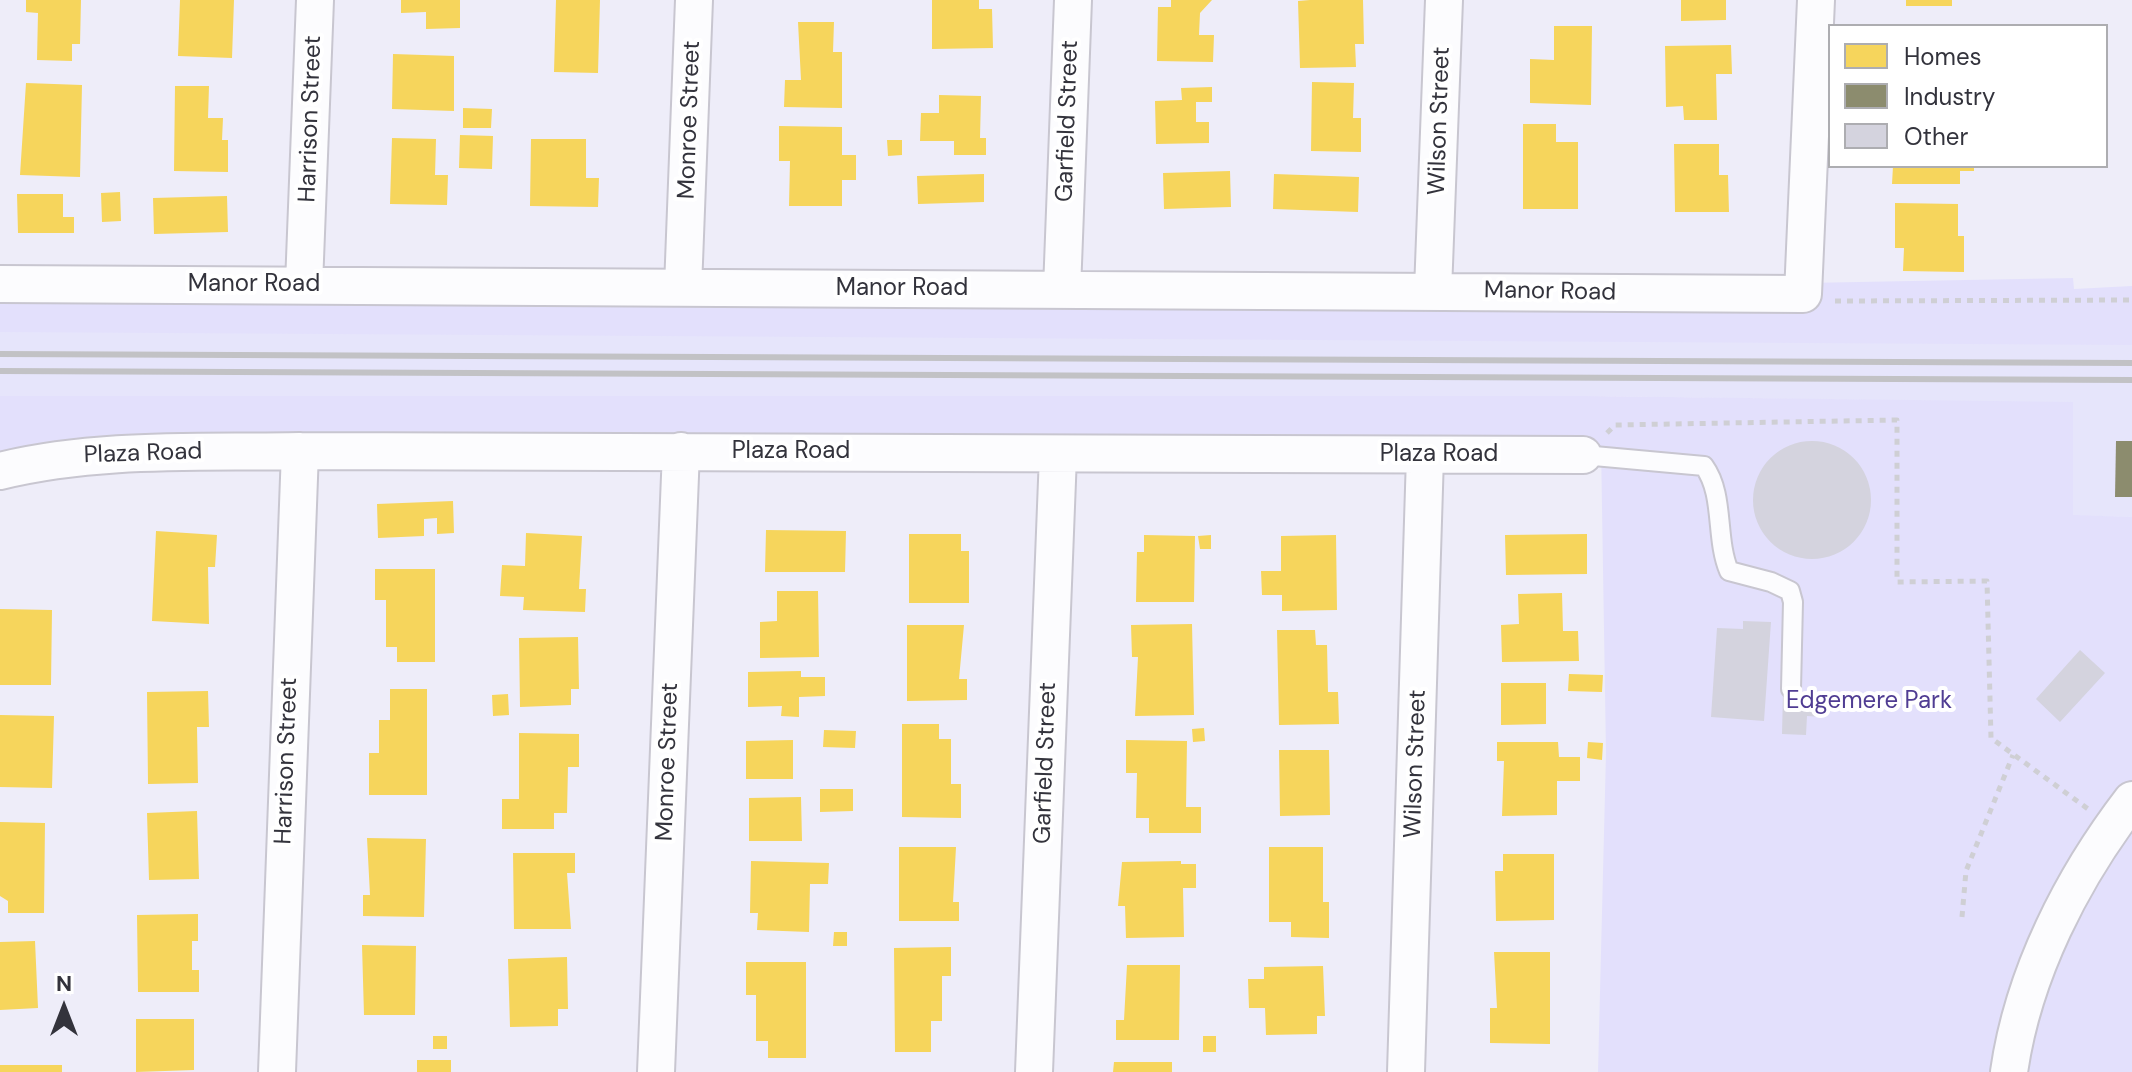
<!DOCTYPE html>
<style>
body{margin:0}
#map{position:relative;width:2132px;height:1072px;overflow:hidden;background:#eeedf9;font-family:"DM Sans",sans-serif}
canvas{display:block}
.legend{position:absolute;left:1828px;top:24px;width:280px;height:144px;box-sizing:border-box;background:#fff;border:2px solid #adadb1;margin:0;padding:10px 14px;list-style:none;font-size:24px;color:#33333c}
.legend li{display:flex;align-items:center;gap:16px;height:40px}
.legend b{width:40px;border:2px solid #adadb1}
.north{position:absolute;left:24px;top:968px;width:80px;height:80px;-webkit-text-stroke:6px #fff;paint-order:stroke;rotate:0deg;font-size:22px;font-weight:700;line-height:32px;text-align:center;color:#33333c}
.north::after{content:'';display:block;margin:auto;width:28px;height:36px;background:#33333c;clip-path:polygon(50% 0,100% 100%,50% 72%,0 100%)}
</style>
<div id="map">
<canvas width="2132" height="1072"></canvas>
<ul class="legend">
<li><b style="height:22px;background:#f6d55c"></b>Homes</li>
<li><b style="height:22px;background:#8c8c6e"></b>Industry</li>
<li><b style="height:22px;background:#d4d3de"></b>Other</li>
</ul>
<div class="north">N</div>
</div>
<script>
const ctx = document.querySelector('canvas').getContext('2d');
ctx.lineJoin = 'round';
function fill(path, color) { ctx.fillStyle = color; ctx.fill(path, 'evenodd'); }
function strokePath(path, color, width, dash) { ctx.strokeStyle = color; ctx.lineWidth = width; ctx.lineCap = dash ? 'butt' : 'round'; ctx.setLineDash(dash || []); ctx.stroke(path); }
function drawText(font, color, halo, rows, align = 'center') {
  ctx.font = font + ' "DM Sans",sans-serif'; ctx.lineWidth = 8; ctx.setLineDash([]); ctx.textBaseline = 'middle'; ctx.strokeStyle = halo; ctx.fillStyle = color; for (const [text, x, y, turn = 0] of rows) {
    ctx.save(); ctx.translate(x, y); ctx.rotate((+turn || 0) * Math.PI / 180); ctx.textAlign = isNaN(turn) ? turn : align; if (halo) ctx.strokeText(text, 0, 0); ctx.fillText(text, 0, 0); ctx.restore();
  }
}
const built = new Path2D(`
 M0 330 2132 338V517L2073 516V403L1585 396H0Z`);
const green = new Path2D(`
 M2073 278 2074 289 2132 286V345L0 332V290L1805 283Z
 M0 396H1585L2073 402V515L2132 517V1072H1598L1606 753 1601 446 0 471Z`);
const homes = new Path2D(`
 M26 0H81L80 44H72V61L37 60 38 13 26 12Z
 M180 0H234L232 58 178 56Z
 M401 0H460V28L426 29V12L401 13Z
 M556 0H600L598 73 554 72Z
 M932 0H979V9H992L993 48 932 49Z
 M1171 0H1212L1200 13 1199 35H1214L1213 62 1157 61 1158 7H1171Z
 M1310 0H1363L1364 44H1355L1356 67 1300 68 1298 1Z
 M1681 0H1726V20L1681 21Z
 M1906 0H1952V6H1906Z
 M798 22H834L833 52H842V108L784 107 785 80H801Z
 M1554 26H1592L1591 105 1530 103V59L1554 60Z
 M1731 45 1732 74H1716L1717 120H1684L1683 106 1666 107 1665 46Z
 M393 54 454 56V111L392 109Z
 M1312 82 1354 83 1353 118H1361V152L1311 151Z
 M26 83 82 85 80 177 20 175Z
 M175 86H209L208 118H223L222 140H228V172L174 171Z
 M1212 87V102H1196V122H1209V143L1156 144 1155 101 1182 100 1181 88Z
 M939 95 981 96 980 138H986V155H954V141H920L921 113H939Z
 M463 108 492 109 491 128H463Z
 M1523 124H1556V142H1578V209H1523Z
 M779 126 842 127V155H856V180H842V206H789L790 161H779Z
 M460 135 493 136 492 169 459 168Z
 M392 138 436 139 435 175H448L447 205 390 204Z
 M531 139H586V178H599L598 207 530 206Z
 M887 140H902V155L888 156Z
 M1674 144H1719V175H1728L1729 212H1675Z
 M1893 166H1974V171H1960V184H1892Z
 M1230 171 1231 207 1164 209 1163 173Z
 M984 174V202L918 204 917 176Z
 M1274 174 1359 177 1358 212 1273 209Z
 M120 192 121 221 102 222 101 193Z
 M17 194H63V217H74V233H18Z
 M227 196 228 232 154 234 153 198Z
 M1895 203 1958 204V236H1964V272L1903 271 1904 248H1895Z
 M453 501 454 533 437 534V518L424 519V536L378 538 377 504Z
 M766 530 846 531 845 572H765Z
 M156 531 217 535 215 567H208L209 624 152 621Z
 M526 533 582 536 579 589H586L585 612 523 610 524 597 500 596 502 565 525 566Z
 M909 534H961V551H969V603H909Z
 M1587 534V574L1506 575 1505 535Z
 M1144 535 1195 536 1194 602H1136L1137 552H1144Z
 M1211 535V549H1200L1198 536Z
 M1336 535 1337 610 1282 611V595H1262L1261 571H1281V536Z
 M375 569H435V662H397V647H386V600H375Z
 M777 591H818L819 657 760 658V622L777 621Z
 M1562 593 1563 631H1578L1579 661 1502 662 1501 625 1519 624 1518 594Z
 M0 609 52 610 51 685H0Z
 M1192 624 1194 715 1135 716 1138 657H1132L1131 625Z
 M907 625H964L959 679H967V700L907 701Z
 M1277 630H1315L1316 645H1327L1328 692H1338L1339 724 1279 725Z
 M578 637 579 689H571V705L520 707 519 638Z
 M801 671V677H825V696L799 697V717L781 716 782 706 748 707V672Z
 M1569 674 1603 675 1602 692 1568 691Z
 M1501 683H1546V724L1501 725Z
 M390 689H427V795H369V753H379V720H390Z
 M208 691 209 727H197L198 783 148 784 147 692Z
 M508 694 509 715 493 716 492 695Z
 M0 715 54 716 52 788 0 787Z
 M902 724H939V739H951V784H961V818L902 817Z
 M1204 728 1205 741 1193 742 1192 729Z
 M824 730 856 731 855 748 823 747Z
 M519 733 579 734V767H568L567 813H554V829H502V799H519Z
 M793 740V779H746V741Z
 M1126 740 1187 741 1186 807H1201V833H1149V818H1136L1137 773H1126Z
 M1497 742H1558L1559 757H1580V781H1557V815L1502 816 1504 761H1497Z
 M1588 742 1603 743 1602 760 1587 758Z
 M1279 750H1329L1330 815 1280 816Z
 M820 789H853V811L820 812Z
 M801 797 802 841H749V798Z
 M197 811 199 879 149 880 147 813Z
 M0 822 45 823 44 913H8V901L0 896Z
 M367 838 426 839 424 917 363 916V895H370Z
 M899 847H956L953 902H959V921H899Z
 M1269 847H1323V902H1329V938L1291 937V922H1269Z
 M513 853H575V873H567L571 929H514Z
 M1503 854H1554V920L1496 921 1495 871H1503Z
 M751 861 829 863 828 884H810L809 932 757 930 758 913H750Z
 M1181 861V864H1196V888H1183L1184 937 1126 938 1125 906H1118L1122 862Z
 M198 914V941H192V970H199V992H138L137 915Z
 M834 932H847V946H833Z
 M35 941 38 1008 0 1010V942Z
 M362 945 416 946 415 1015H364Z
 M951 947V976H942V1021H931V1052H895L894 948Z
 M1494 952H1550V1044L1490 1043V1008H1497Z
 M567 957 568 1009H558V1026L510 1027 508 959Z
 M746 962H806V1058H768V1041H756V995H746Z
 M1127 965H1180L1179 1040H1116V1020H1124Z
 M1323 966 1325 1016H1317V1034L1266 1035 1265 1008H1249L1248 979H1264V967Z
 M136 1019H194V1070L136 1072Z
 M433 1036H447V1049H433Z
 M1203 1036H1216V1052H1203Z
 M417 1060H451V1072H417Z
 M1114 1062H1172V1072H1113Z
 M0 1065H62V1072H0Z`);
const industry = new Path2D(`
 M2116 441H2132V497H2115Z`);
const building = new Path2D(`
 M1753 500a59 59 0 1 1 118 0a59 59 0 1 1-118 0Z
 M1743 621 1771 622 1764 721 1711 717 1717 628 1743 629Z
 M2080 650 2105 673 2060 722 2036 699Z
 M1783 692 1824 693 1823 717 1807 716 1806 735 1782 734Z`);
const path = new Path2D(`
 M1835 301 2132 300
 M1607 433 1615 425 1897 420V582L1987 581 1991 738 2088 809
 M1962 917 1966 871 2013 755`);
const service = new Path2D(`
 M1583 455 1704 466C1725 495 1715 538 1729 571L1771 582 1790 591 1793 602 1791 689`);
const minor = new Path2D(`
 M0 284 1803 294 1816 0
 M304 285 315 0
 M683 288 694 0
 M1062 290 1073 0
 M1433 291 1444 0
 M0 471C98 447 200 453 300 451L1583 455
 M277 1072 300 451
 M656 1072 681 451
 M1034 1072 1058 455
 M1406 1072 1425 456
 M2009 1072C2023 974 2072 878 2132 800`);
const rail = new Path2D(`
 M0 354 2132 363
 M0 371 2132 380`);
const streetNames = [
 ["Harrison Street",311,119,-88],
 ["Monroe Street",690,120,-88],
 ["Garfield Street",1068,121,-88],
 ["Wilson Street",1440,121,-88],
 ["Manor Road",254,285],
 ["Manor Road",902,289],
 ["Manor Road",1550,292,1],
 ["Plaza Road",791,452],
 ["Plaza Road",143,454,-2],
 ["Plaza Road",1439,455],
 ["Harrison Street",287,761,-88],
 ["Monroe Street",668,762,-88],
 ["Garfield Street",1046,763,-88],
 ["Wilson Street",1416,764,-88]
];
const parkNames = [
 ["Edgemere Park",1869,702]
];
fill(built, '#e6e5fb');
fill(green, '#e3e0fc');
fill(homes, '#f6d55c');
fill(industry, '#8c8c6e');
fill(building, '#d4d3de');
strokePath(service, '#c8c6d0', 22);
strokePath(minor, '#c8c6d0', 40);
strokePath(path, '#cfcfd4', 5, [6, 6]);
strokePath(service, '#fcfcfe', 18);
strokePath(minor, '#fcfcfe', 36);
strokePath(rail, '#c2c2c5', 6);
drawText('24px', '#33333c', '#fff', streetNames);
drawText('24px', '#503d93', '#fff', parkNames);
</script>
